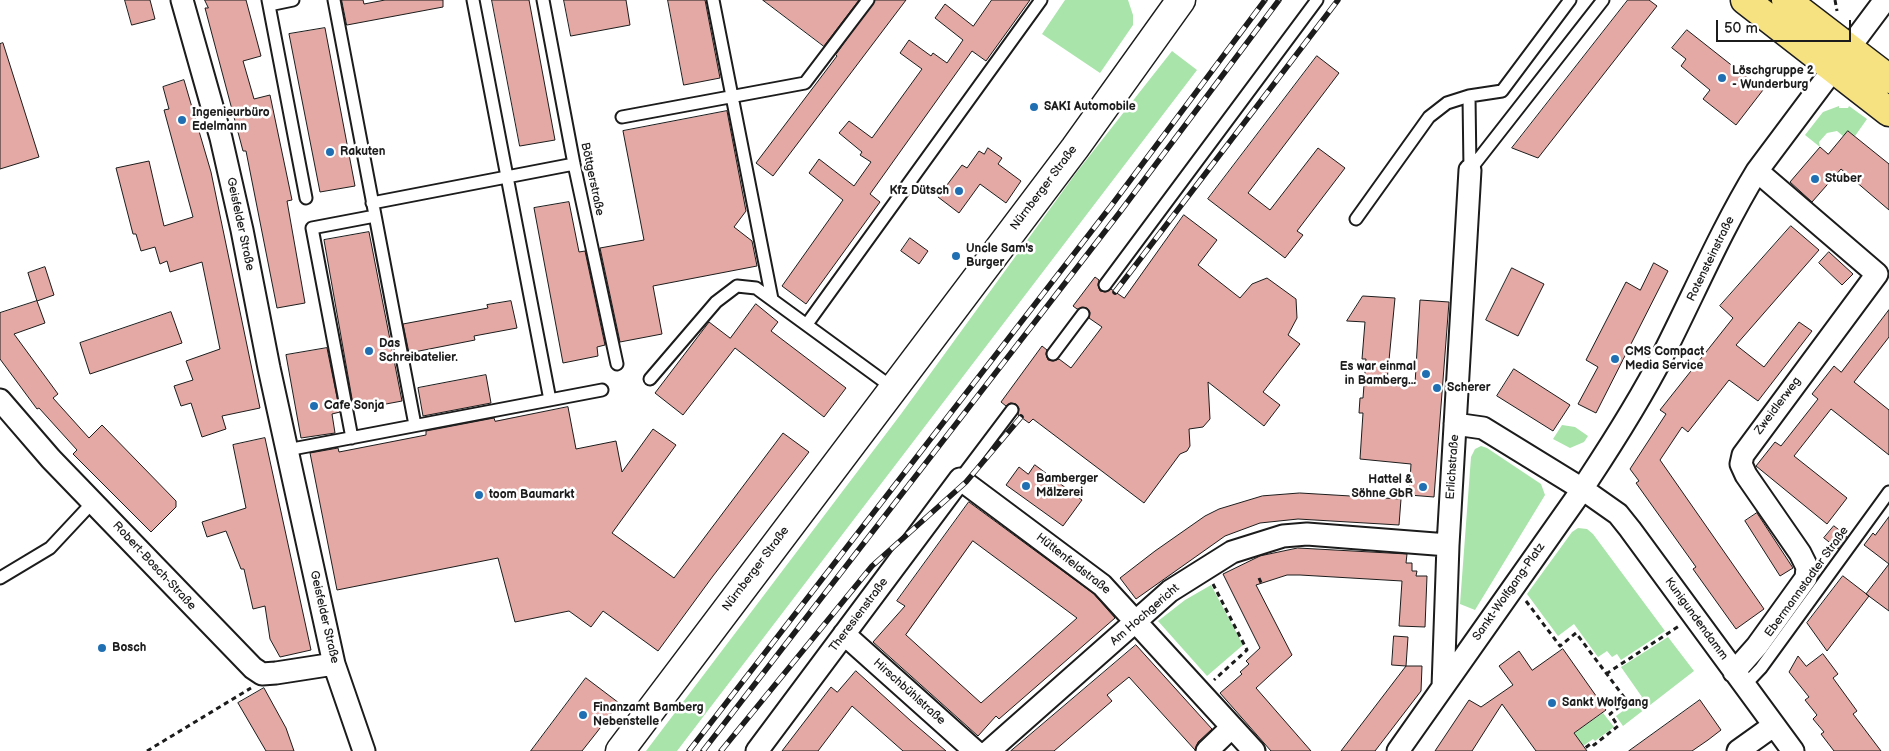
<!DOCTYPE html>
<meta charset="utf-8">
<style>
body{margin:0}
#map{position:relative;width:1889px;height:751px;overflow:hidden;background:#fff;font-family:"Balsamiq Sans",sans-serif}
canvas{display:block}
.scale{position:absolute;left:1716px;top:20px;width:135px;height:22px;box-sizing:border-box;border:2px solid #1c1c1c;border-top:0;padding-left:6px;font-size:15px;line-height:18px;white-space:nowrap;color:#1c1c1c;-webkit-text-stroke:4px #fff;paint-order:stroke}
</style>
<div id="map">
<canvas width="1889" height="751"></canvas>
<div class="scale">50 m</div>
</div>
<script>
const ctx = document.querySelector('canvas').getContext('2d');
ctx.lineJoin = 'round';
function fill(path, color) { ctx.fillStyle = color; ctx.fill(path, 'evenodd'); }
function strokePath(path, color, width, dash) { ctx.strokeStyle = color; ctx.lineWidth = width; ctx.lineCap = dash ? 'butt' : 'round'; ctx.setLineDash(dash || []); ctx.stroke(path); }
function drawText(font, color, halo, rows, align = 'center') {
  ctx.font = font + ' "Balsamiq Sans",sans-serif'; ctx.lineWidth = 5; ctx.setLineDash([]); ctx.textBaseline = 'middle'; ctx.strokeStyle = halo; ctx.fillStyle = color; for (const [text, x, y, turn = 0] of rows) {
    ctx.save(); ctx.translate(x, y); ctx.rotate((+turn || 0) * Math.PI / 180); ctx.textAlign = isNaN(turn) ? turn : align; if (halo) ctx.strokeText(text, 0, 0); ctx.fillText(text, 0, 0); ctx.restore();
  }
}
const green = new Path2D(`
 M1065 0H1128L1133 15V25L1100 73 1042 34Z
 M1172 51 1197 70 677 751H646L901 414 1076 173Z
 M1839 106V108H1848L1849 106 1867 119 1855 136 1848 131 1843 136 1837 131 1827 133 1819 142 1820 147 1805 135 1823 112Z
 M1562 425 1575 427 1588 436 1584 442 1570 448 1553 439Z
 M1481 446 1487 448 1541 484 1545 495 1475 610 1460 604 1471 457 1475 449Z
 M1578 528 1587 529 1593 534 1665 631 1621 660 1617 654 1612 657 1607 651 1598 657 1574 624 1558 636 1527 594 1572 532Z
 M1211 585 1243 645 1207 676 1158 621 1185 600Z
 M1668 637 1694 671 1623 726 1616 716 1642 697 1621 667Z
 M1603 713 1614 727 1595 741 1593 739 1583 746 1574 733Z`);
const building = new Path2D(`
 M125 0H150L155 19 132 25Z
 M205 0H246L261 56 243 61 254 99 270 95 292 200 287 201 305 303 277 308 246 151H243L205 8H208Z
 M342 0H363L364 4 385 0H443V7L347 25Z
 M492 0H529L555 140 520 146Z
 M564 0H626L630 25 571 36Z
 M668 0H705L720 78 684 85Z
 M763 0H859L824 46Z
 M875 0H906L773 176 756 163 837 56 836 55Z
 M992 0H1030L986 61 972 51 870 194 880 202 806 304 782 286 843 200 809 173 819 159 854 186 871 162 860 155 862 152 839 133 849 121 872 138 922 69 900 53 909 40 931 56 933 53 947 63 963 40 935 18 945 4 973 26Z
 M1628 0H1649L1657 6 1538 158 1512 148Z
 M325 28 355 186 320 192 289 34Z
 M1687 30 1763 90 1736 125 1703 99 1710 90 1681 66 1686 59 1672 48Z
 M3 43 39 157 0 169V44Z
 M1317 56 1339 73 1248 193 1270 210 1318 148 1345 168 1297 231 1303 235 1285 258 1208 199Z
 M184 80 211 172 260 408 222 416 226 429 202 437 191 403 181 406 174 386 193 380 186 361 220 349 202 262 170 272 167 261 160 264 155 247 141 251 136 234H133L116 168 149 161 164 226 193 217 164 110 169 109 163 87Z
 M727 111 746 211 734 227 752 241 757 266 653 286 662 334 620 342 600 248 644 240 623 131Z
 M1848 131 1889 164V210L1841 169 1812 202 1790 182 1820 147 1828 154Z
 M988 148 1002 158 998 164 1021 181 1006 203 980 184 959 213 938 197 962 165 967 168 979 151 984 154Z
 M569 202 579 252 585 251 605 345 597 347 598 356 563 363 534 208Z
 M1184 215 1217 240 1198 265 1240 298 1252 284 1267 278 1296 299 1297 318 1288 335 1300 344 1263 392 1280 405 1264 426 1208 382 1210 419 1203 427 1189 429 1190 446 1187 451 1180 454 1144 503 1033 419 1029 423 1018 415 1019 408 1016 404 1010 403 1006 406 1001 402 1042 346 1047 350 1046 354 1048 360 1053 361 1059 359 1071 368 1102 327 1089 318 1090 312 1087 308 1077 309 1073 306 1095 277 1099 280 1098 285 1100 291 1105 292 1111 289 1124 298Z
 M1791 226 1819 250 1736 345 1764 367 1799 322 1812 331 1758 401 1729 380 1688 432 1682 427 1660 460 1764 609 1736 629 1693 569 1696 567 1636 483 1639 481 1630 469 1666 414 1660 410 1733 318 1720 306Z
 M369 232 402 401 354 410 324 240Z
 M910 238 928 251 919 264 901 251Z
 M1829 252 1853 274 1842 285 1819 263Z
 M1654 263 1668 271 1596 413 1578 404 1598 367 1586 360 1626 282 1640 290Z
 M45 267 54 295 37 301 28 273Z
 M1512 268 1544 284 1518 336 1486 320Z
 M1363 296 1395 298 1387 381 1415 384 1420 300 1449 302 1434 497 1409 495 1411 464 1360 459 1363 413H1359L1360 398H1363L1366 359H1362L1365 322 1347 321Z
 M37 301 45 323 14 334 58 394 53 398 89 438 102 425 176 501V507L151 532 73 454 77 450 39 408 37 409 0 359V313Z
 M511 301 517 328 474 336 475 340 409 353 403 324 488 308 487 305Z
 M756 304 778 322 771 331 846 388 824 417 735 348 683 415 655 393 709 322 730 338Z
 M1889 310V337L1854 382 1889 410V455L1831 409 1794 456 1847 498 1827 524 1756 466 1775 442 1781 446 1818 399 1812 394 1834 366 1841 372Z
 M171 312 182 343 90 374 80 343Z
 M327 348 340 412 332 414 335 433 301 438 286 355Z
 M1514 369 1570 405 1553 431 1497 396Z
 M486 375 491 403 423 416 418 388Z
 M568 407 576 449 616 441 622 472 653 429 676 445 612 533 674 578 783 433 809 452 713 576 658 651 603 611 591 627 569 611 515 622 498 558 337 590 310 453 338 448 339 452 426 435V431L494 418 495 421Z
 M265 438 311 650 280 657 270 639 265 606 253 609 244 569H241L226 531 207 537 202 522 246 508 233 445Z
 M1035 465 1082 500 1063 526 1006 485 1019 467 1028 474Z
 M1300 493 1401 499 1399 525 1298 519 1260 523 1225 536 1136 599 1120 578 1155 551 1205 516 1219 509 1262 496Z
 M969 502 1094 594 1115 618 999 719 996 716 978 736 873 642 905 606 897 601ZM973 541 1077 618 981 703 906 635Z
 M1757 513 1793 568 1780 576 1745 521Z
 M1889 517V611L1866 594 1889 564 1864 545 1873 533 1875 535Z
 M1834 526 1847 536 1838 549 1824 538Z
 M1298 548 1407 554 1406 563H1412V571H1417L1416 576H1427L1425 627 1399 626 1402 581 1300 575H1287L1256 585 1292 655 1256 688 1311 751H1271L1220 693 1242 674 1240 672 1249 664 1246 661 1260 648 1223 574 1260 556Z
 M1843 576 1869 596 1827 651 1807 623Z
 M1394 636 1408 637 1406 666H1422L1421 691 1375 751H1341L1406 666 1392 665Z
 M1136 645 1212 729 1198 742 1195 750 1129 677 1107 695 1112 701 1054 751H1011Z
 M1563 649 1606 710 1574 733 1587 751H1536L1502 704 1472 751H1435L1469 700 1481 707 1513 685 1499 666 1519 651 1532 670Z
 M1823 654 1838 674 1833 678 1857 711 1853 714 1881 751H1834L1821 734 1824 732 1813 719 1817 715 1805 700 1809 697 1789 672 1798 656 1806 666Z
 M856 671 911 721 946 751H903L852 706 818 751H782L831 687 837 692Z
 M586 678 619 703 597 732 582 751H531Z
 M264 688 286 728 294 751H266L238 703Z
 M1700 700 1721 730 1708 740 1692 751H1629Z`);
const path = new Path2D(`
 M1835 0 1837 11
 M1259 578 1262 585
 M1213 584 1247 650 1214 680
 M1526 601 1560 646 1576 633 1627 701 1610 714 1618 726 1594 745 1592 743 1585 748
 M1606 674 1679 626
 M147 751 251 688`);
const lane = new Path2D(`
 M268 0 306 198
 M334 0 415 425
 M473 0 550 400
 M543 0 574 164 617 364
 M713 0 772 299
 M269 5 293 0
 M1469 96 1470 170
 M622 117 805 83 868 0
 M1470 170 1603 0
 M372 203 574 164
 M1356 219 1429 117 1447 103 1469 96 1502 91 1570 0
 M1105 285 1317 0
 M807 324 1041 0
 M1053 354 1083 314
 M650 379 716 302 737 286 756 288 893 388
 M352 438 312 228 375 216
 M287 450 602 390
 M960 479 1012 410
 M0 578 50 548 93 502
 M1744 686 1761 668 1889 492`);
const street = new Path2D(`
 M182 0 221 138 242 230 269 368 334 664 364 751
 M0 400 51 459 253 668 262 674 276 673 334 664
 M1455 424 1483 428 1574 484
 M1588 480C1615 439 1641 398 1663 355 1694 294 1721 230 1757 171L1885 0
 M1591 495 1618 514 1630 529 1793 751
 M844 634 975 751
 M1734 672 1757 646 1806 578 1807 567 1800 553 1746 475 1741 464 1743 455 1877 274 1757 171
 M1443 687 1448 545 1470 170
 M757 751 960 479 1102 585 1254 751
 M989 751 1170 591 1232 552 1283 536 1307 534 1448 545
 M1207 751 1232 727
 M1398 751 1577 497
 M1738 751 1773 726`);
const secondary = new Path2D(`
 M620 751 1075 148 1181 0`);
const primary = new Path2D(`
 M1745 0 1889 112
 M1786 0 1889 79`);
const rail = new Path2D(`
 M1115 292 1338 0
 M689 751 1111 206 1265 0
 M703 751 1120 212 1279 0
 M721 751 872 566 966 482 1021 417`);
const markers = [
 [1722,78,5,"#1f6fb2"],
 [1034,107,5,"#1f6fb2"],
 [182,120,5,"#1f6fb2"],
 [330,152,5,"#1f6fb2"],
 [1815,179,5,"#1f6fb2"],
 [959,191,5,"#1f6fb2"],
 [956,256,5,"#1f6fb2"],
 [369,351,5,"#1f6fb2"],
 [1615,359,5,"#1f6fb2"],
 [1426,374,5,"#1f6fb2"],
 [1437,388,5,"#1f6fb2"],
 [314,406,5,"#1f6fb2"],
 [1026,486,5,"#1f6fb2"],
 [1423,487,5,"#1f6fb2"],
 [479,495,5,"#1f6fb2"],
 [102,648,5,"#1f6fb2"],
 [1552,703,5,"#1f6fb2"],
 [583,715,5,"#1f6fb2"]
];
const poiNames = [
 ["Löschgruppe 2",1732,71],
 ["- Wunderburg",1732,85],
 ["SAKI Automobile",1044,107],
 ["Ingenieurbüro",192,113],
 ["Edelmann",192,127],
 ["Rakuten",340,152],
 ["Stuber",1825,179],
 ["Kfz Dütsch",949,191,"right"],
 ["Uncle Sam's",966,249],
 ["Burger",966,263],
 ["Das",379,344],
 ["Schreibatelier.",379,358],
 ["CMS Compact",1625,352],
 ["Media Service",1625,366],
 ["Es war einmal",1416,367,"right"],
 ["in Bamberg...",1416,381,"right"],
 ["Scherer",1447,388],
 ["Cafe Sonja",324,406],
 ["Bamberger",1036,479],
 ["Mälzerei",1036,493],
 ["Hattel &",1413,480,"right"],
 ["Söhne GbR",1413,494,"right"],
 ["toom Baumarkt",489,495],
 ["Bosch",112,648],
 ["Sankt Wolfgang",1562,703],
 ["Finanzamt Bamberg",593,708],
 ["Nebenstelle",593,722]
];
const streetNames = [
 ["Böttgerstraße",592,179,78],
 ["Nürnberger Straße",1044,188,-53],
 ["Geisfelder Straße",240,224,78],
 ["Rotensteinstraße",1711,259,-64],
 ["Zweidlerweg",1778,406,-53],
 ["Erlichstraße",1453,467,-86],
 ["Hüttenfeldstraße",1073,564,38],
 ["Robert-Bosch-Straße",154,566,47],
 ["Nürnberger Straße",756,569,-53],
 ["Ebermannstadter Straße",1807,582,-54],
 ["Sankt-Wolfgang-Platz",1509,592,-55],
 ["Theresienstraße",859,615,-53],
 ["Am Hochgericht",1145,615,-41],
 ["Geisfelder Straße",324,617,77],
 ["Kunigundendamm",1696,619,54],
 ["Hirschbühlstraße",909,692,42]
];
fill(green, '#a9e4aa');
fill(building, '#e4a9a4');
strokePath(building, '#1c1c1c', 1);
strokePath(lane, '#1c1c1c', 15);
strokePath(street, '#1c1c1c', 25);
strokePath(secondary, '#1c1c1c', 31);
strokePath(primary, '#1c1c1c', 31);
strokePath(path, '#1c1c1c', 3, [5, 4]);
strokePath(lane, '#fff', 11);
strokePath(street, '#fff', 21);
strokePath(secondary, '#fff', 28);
strokePath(primary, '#f7e281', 28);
strokePath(rail, '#1c1c1c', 5.5);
strokePath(rail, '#fff', 4, [11]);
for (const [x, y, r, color] of markers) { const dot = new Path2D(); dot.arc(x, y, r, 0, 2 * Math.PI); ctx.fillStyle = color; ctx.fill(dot); strokePath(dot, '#fff', 2); }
drawText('bold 12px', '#1c1c1c', '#fff', poiNames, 'left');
drawText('12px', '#1c1c1c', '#fff', streetNames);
</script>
